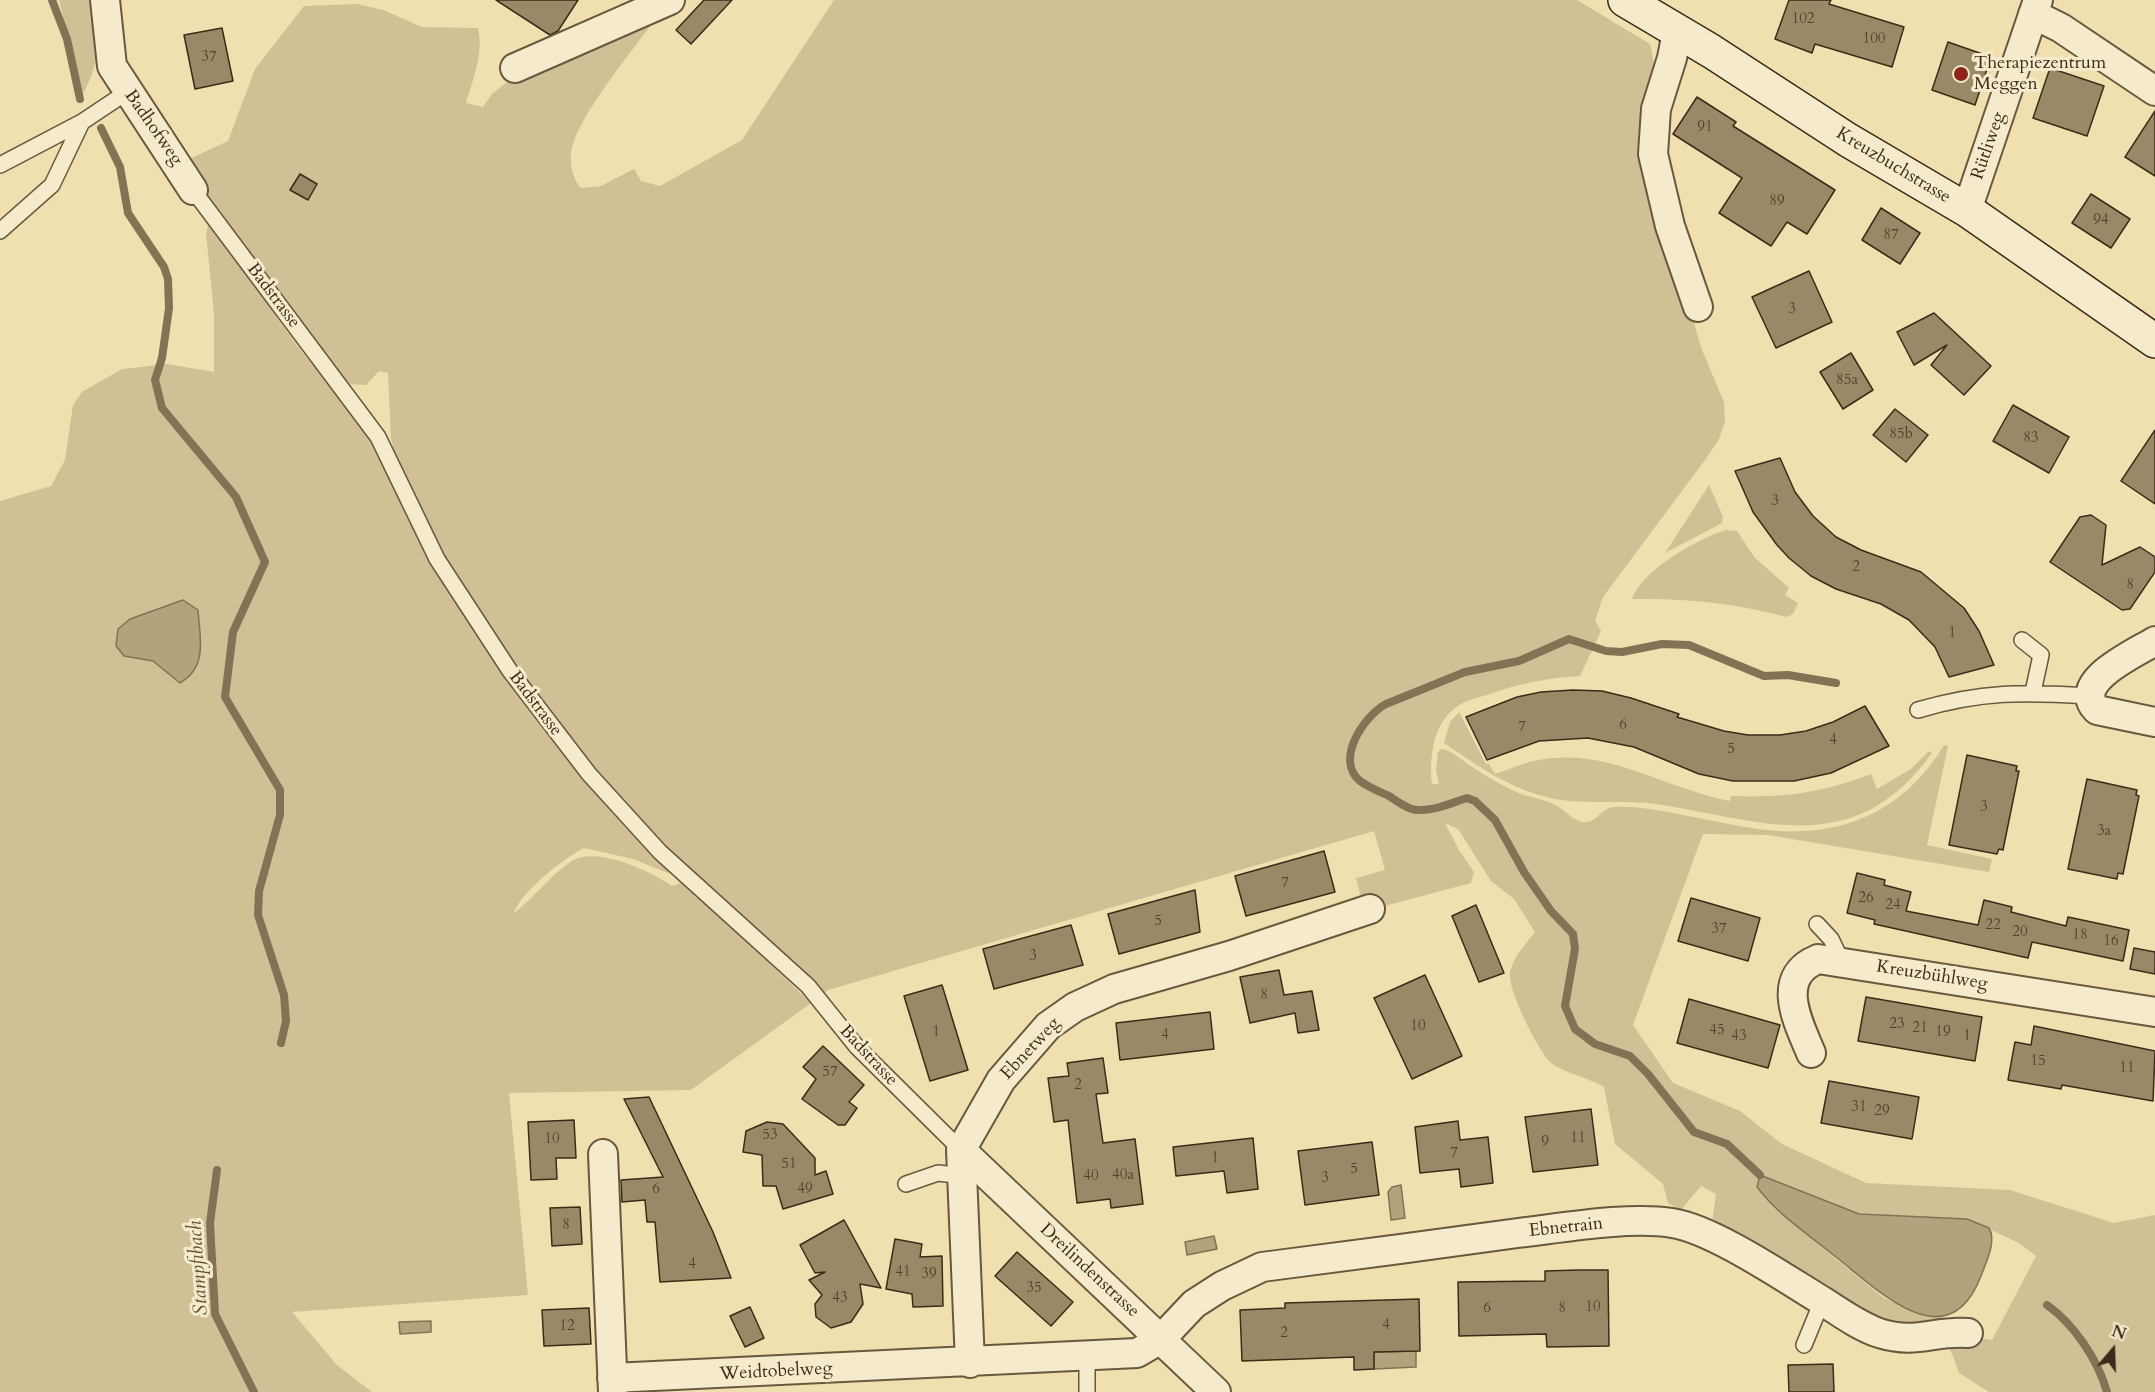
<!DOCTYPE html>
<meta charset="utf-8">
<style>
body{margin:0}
#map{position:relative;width:2155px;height:1392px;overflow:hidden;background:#f0dfaf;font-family:Cardo,serif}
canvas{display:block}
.north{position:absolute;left:2083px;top:1320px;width:60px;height:60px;-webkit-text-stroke:4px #f5eacb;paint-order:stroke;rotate:19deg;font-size:16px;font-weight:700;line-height:24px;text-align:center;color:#3c2b18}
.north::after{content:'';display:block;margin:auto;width:21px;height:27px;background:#3c2b18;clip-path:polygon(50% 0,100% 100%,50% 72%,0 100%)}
</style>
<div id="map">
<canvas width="2155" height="1392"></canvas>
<div class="north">N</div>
</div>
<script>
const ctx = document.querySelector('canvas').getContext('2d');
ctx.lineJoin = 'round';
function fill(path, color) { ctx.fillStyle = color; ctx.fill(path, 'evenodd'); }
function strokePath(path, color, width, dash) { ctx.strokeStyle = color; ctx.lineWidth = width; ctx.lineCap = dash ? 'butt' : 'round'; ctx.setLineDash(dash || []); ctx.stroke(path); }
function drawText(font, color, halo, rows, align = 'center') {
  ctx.font = font + ' Cardo,serif'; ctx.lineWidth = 6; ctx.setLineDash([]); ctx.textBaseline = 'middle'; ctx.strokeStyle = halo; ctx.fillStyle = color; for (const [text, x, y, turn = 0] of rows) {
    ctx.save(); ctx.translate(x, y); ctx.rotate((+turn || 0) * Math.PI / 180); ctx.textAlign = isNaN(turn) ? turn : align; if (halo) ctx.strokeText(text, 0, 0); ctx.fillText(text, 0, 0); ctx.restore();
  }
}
const green = new Path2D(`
 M59 0H92C97 38 103 60 82 95Z
 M834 0H1577L1650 44 1658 83 1657 199 1702 350 1724 402 1725 422 1719 439 1705 460 1603 597 1595 621 1601 631 1580 676C1548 678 1520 683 1490 694 1480 697 1468 700 1459 705 1433 722 1429 756 1432 784H1439L1436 770 1438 752 1442 749C1450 750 1458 757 1465 762 1482 774 1502 786 1521 794 1532 798 1545 799 1555 805 1565 810 1571 819 1582 822 1595 824 1599 812 1609 808 1615 806 1626 807 1632 807 1675 811 1715 823 1758 829 1837 840 1903 814 1944 745L1948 746 1927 845 1992 859 1989 872 1768 835 1703 834 1633 1025 1673 1083 1740 1111 1782 1144 1866 1183 2010 1190 2114 1223 2155 1215V1392H1989L1959 1373 1948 1343 1964 1336 1992 1340 2036 1256 2019 1243 1967 1219 1859 1214 1760 1176 1774 1208 1884 1298 1923 1315 1943 1317 1941 1327 1919 1331 1859 1314 1861 1308 1712 1222 1716 1194 1701 1186 1681 1210 1668 1203 1663 1184 1615 1144 1604 1087C1590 1078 1560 1072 1549 1061 1537 1047 1507 989 1510 972 1513 957 1526 944 1535 932L1514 899 1491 881 1458 829 1445 823 1459 850 1474 872 1471 883 1385 906 1382 901 1371 904 1361 897 1356 878 1385 870 1374 831 828 990 820 996 680 866 608 789 556 724 458 586 398 465 391 439 388 373 379 371 366 385 346 384 308 340 183 162 228 141 255 69 304 6 357 4 383 10 422 27 478 28C484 53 473 79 466 103L483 107 492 94 512 78 656 18C635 48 574 120 571 154 570 166 573 179 581 188L601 186 634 169 641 181 660 186 742 140Z
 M209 223C241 263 268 307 299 348 318 373 342 395 359 422 386 464 403 511 428 555 453 598 481 638 510 679 558 747 608 815 670 870L668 873 633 859 584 848C560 861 523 890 513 914 533 899 550 875 572 861 597 846 650 871 672 886L683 882 811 1003 691 1090 509 1093 528 1295 292 1312 337 1365 372 1392H0V501L51 486 65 460 73 405 82 392 122 369 167 364 214 372V314L206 233Z
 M1709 485 1723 517 1722 523 1665 553Z
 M1726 530 1737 531 1755 558 1789 588 1785 595 1798 603 1793 614 1787 617C1735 603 1685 598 1632 599 1642 570 1697 539 1726 530Z
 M1459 712 1486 764 1488 763 1495 774C1509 770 1524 762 1539 760 1608 747 1665 789 1730 801L1731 796C1785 798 1821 793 1871 774L1877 789 1911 769 1929 751 1932 753C1854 861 1765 821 1656 804 1624 800 1593 804 1561 800 1518 794 1479 767 1444 743L1450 722Z`);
const water = new Path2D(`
 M183 600 198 610C200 638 208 667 180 683L153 661 124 656 116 646 118 629 130 619Z
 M1760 1175 1859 1214 1967 1219 1989 1228C1997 1241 1986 1262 1981 1276 1948 1362 1878 1290 1836 1257 1807 1233 1780 1217 1757 1187Z
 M1401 1185 1405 1218 1391 1220 1388 1192 1392 1187Z
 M1214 1236 1217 1249 1187 1255 1185 1242Z
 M431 1321V1332L400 1334 399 1322Z
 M1416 1351V1367L1374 1369V1352Z`);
const stream = new Path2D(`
 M52 0 67 39 80 99
 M101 128 120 167 128 213 164 267 168 279 169 308 162 358 155 380 162 408 236 497 265 562 233 632 225 697 280 790V815L259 891 258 915 284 995 286 1021 281 1043
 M217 1170 210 1223 215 1314 254 1392
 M1760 1175 1727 1144 1694 1132 1648 1074 1630 1056 1595 1044 1575 1029 1565 1006 1575 949 1573 934 1551 911 1524 872 1495 820 1475 801 1467 798C1451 803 1434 811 1418 810 1408 810 1397 801 1389 796 1380 792 1368 787 1360 781 1334 759 1365 715 1386 704L1465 672 1519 661 1569 639 1606 651 1622 652 1662 644 1689 645 1764 676 1788 675 1836 683
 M2047 1305C2074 1324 2098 1360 2107 1392`);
const building = new Path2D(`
 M496 0H578L558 31 550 35Z
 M704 0H732L691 44 676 30Z
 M1789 0H1831L1829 4 1904 27 1892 67 1815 44 1812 53 1775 39Z
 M222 28 233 81 195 89 184 35Z
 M1948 42 1991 57 1975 105 1932 90Z
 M2050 68 2104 86 2087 136 2033 118Z
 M1697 97 1736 122 1733 126 1835 190 1807 234 1787 222 1771 246 1719 213 1742 178 1673 134Z
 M2155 111V176L2125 157Z
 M300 174 317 184 308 200 290 190Z
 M2091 194 2130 219 2111 248 2072 223Z
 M1881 208 1920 233 1900 264 1862 240Z
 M1809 271 1832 322 1776 348 1752 297Z
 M1934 313 1991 366 1964 395 1931 365 1947 345 1914 365 1897 332Z
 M1851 353 1873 390 1843 409 1820 372Z
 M2013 405 2069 437 2049 473 1993 441Z
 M1895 409 1928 435 1906 462 1873 435Z
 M2155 430V504L2121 481Z
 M1780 458 1795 492 1813 516 1836 537 1861 550 1921 572 1964 608 1979 631 1994 665 1949 677 1935 647 1909 620 1881 604 1836 589 1811 576 1789 558 1777 545 1753 512 1735 471Z
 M2091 515 2106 525 2102 565 2140 547 2155 557V572L2130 609 2122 610 2050 562 2080 517Z
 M1573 690 1602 691 1631 698 1679 714 1677 717 1724 731 1748 735H1780L1806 731 1833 722 1865 706 1889 746 1831 773 1794 781H1733L1699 774 1634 747 1588 738 1539 741 1487 760 1466 717 1517 697 1541 692Z
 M1967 755 2017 766 2016 771H2019L2003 850 1999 849 1997 854 1949 845Z
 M2087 779 2137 790 2136 795 2139 796 2123 874 2118 873 2117 879 2068 869Z
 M1324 851 1335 892 1246 916 1235 876Z
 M1857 873 1885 880 1884 885 1911 892 1906 911 1978 925 1984 900 2012 907 2011 912 2066 926 2068 917 2129 930 2123 961 2032 942 2028 958 1874 924 1875 920 1847 913Z
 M1195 890 1200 932 1119 954 1108 914Z
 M1691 898 1760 918 1748 961 1678 941Z
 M1476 905 1504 973 1479 982 1452 916Z
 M1071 925 1083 965 994 989 983 949Z
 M2134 948 2155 952V974L2130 969Z
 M1279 970 1284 995 1312 991 1319 1030 1298 1033 1295 1013 1250 1023 1240 977Z
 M1425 975 1462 1056 1412 1079 1374 998Z
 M942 985 968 1070 930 1081 904 996Z
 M1866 997 1982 1017 1975 1061 1858 1041Z
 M1689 999 1780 1025 1768 1068 1677 1043Z
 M1210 1012 1214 1049 1120 1060 1116 1023Z
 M2034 1026 2155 1051 2153 1101 2062 1085 2061 1089 2008 1080 2015 1042 2031 1045Z
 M823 1046 864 1085 849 1102 857 1108 845 1125H838L802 1099 816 1079 803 1067Z
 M1103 1058 1108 1093 1096 1094 1103 1143 1135 1139 1143 1204 1111 1208 1110 1199 1077 1203 1068 1120 1054 1122 1048 1078 1069 1076 1067 1063Z
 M1829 1081 1919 1097 1912 1139 1821 1123Z
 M649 1097 713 1232 731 1278 660 1282 655 1222H647L645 1200 622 1202 621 1180 663 1177 624 1099Z
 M1591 1109 1598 1165 1533 1172 1525 1117Z
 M574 1120 576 1158H556L557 1179 531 1180 528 1122Z
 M1458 1121 1460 1140 1488 1137 1493 1183 1461 1187 1459 1169 1420 1173 1415 1127Z
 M767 1122 783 1124 815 1158V1175L826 1171 833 1194 783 1209 776 1186H763L762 1155 743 1152 746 1131Z
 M1253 1138 1258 1189 1227 1193 1224 1171 1176 1176 1173 1147Z
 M1372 1142 1379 1195 1305 1205 1298 1151Z
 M580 1207 582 1244 552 1246 550 1208Z
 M844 1220 881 1288 860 1284 863 1304 851 1322 831 1328 816 1317 815 1304 822 1295 809 1280 825 1272 815 1273 800 1245Z
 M895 1239 922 1244 920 1257 942 1256 943 1306 913 1307 912 1294 886 1289Z
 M1017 1252 1073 1302 1051 1326 995 1276Z
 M1577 1270H1608L1609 1346 1547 1347 1546 1334 1459 1336 1458 1282 1545 1281V1271Z
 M1419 1299 1420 1351 1374 1352V1369L1354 1370V1357L1242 1361 1240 1310 1285 1308V1303Z
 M750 1307 764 1338 745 1347 730 1316Z
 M589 1308 591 1344 544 1346 542 1310Z
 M1833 1364 1834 1392H1789L1788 1365Z`);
const lane = new Path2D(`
 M0 165 82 122
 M193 190 378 437 437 559 510 671 589 774 660 852 808 986 857 1047 961 1150
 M0 231 52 185 82 122 127 92
 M2022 640 2041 655 2033 692
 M1918 710C1982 691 2024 692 2089 696
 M1817 924 1831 939 1842 962
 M906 1184 938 1173 964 1176
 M1804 1345 1822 1301
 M1087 1356V1392`);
const street = new Path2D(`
 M105 0 112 66 193 190
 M2033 14 2061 28 2155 91
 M1677 32 1672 58 1656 109 1653 154 1670 226 1698 307
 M515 68 670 0
 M1967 210 2038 0
 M2155 641C2136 653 2069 682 2097 710L2155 722
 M1811 1053C1798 1022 1774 977 1818 959L2155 1012
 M961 1150 1216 1392
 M603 1154 613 1392
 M970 1363 961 1150 1001 1080 1048 1026 1075 1007 1114 989 1229 956 1370 909
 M612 1378 1137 1353 1161 1339 1194 1304 1222 1286 1262 1267C1347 1256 1433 1245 1518 1233 1562 1228 1629 1216 1672 1223 1713 1229 1786 1279 1824 1302 1841 1313 1859 1326 1879 1333 1917 1345 1934 1330 1968 1333`);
const secondary = new Path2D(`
 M1625 0 1711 51 1848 140 1967 210 2155 341`);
const markers = [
 [1961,74,8,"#8f2418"]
];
const numberNames = [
 ["102",1803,20],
 ["100",1874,40],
 ["37",209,58],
 ["91",1705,128],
 ["89",1777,202],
 ["94",2101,221],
 ["87",1891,236],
 ["3",1792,310],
 ["85a",1847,381],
 ["85b",1901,435],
 ["83",2031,439],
 ["3",1775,502],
 ["2",1856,568],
 ["8",2130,586],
 ["1",1952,634],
 ["6",1623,726],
 ["7",1522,728],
 ["4",1833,741],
 ["5",1731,750],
 ["3",1984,808],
 ["3a",2104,832],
 ["7",1285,884],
 ["26",1866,899],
 ["24",1893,906],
 ["5",1158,922],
 ["22",1993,926],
 ["37",1719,930],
 ["20",2020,933],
 ["18",2080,936],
 ["16",2111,942],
 ["3",1033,957],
 ["8",1264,996],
 ["23",1897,1025],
 ["10",1418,1027],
 ["21",1920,1029],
 ["45",1717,1031],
 ["1",936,1033],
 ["19",1943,1033],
 ["4",1165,1036],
 ["43",1739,1037],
 ["1",1967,1037],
 ["15",2038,1062],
 ["11",2127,1069],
 ["57",830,1073],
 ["2",1078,1086],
 ["31",1859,1108],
 ["29",1882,1112],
 ["53",770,1136],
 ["11",1578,1139],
 ["10",552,1140],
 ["9",1545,1143],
 ["7",1454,1154],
 ["1",1215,1159],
 ["51",789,1165],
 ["5",1354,1170],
 ["40a",1123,1176],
 ["40",1091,1177],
 ["3",1325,1179],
 ["6",656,1190],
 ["49",805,1190],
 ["8",566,1226],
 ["4",692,1265],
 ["41",903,1273],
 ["39",929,1275],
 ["35",1034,1289],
 ["43",840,1299],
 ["10",1593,1308],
 ["6",1487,1309],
 ["8",1562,1309],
 ["4",1386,1326],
 ["12",567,1327],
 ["2",1284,1334]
];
const poiNames = [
 ["Therapiezentrum",1974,64],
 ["Meggen",1974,85]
];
const streetNames = [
 ["Badhofweg",153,128,55],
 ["Rütliweg",1989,146,-71],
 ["Kreuzbuchstrasse",1893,166,31],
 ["Badstrasse",273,296,53],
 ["Badstrasse",535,704,53],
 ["Kreuzbühlweg",1932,976,9],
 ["Ebnetweg",1031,1049,-47],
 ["Badstrasse",868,1056,47],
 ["Ebnetrain",1566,1228,-6],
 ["Dreilindenstrasse",1089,1271,43],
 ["Weidtobelweg",776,1372,-3]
];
const waterNames = [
 ["Stampfibach",199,1268,-94]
];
fill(green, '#d1c095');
fill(water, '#b3a27c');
strokePath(water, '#837254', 1.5);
strokePath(stream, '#837254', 8);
fill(building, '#9a8967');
strokePath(building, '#3c2b18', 1.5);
strokePath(lane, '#69583e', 18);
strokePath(street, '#69583e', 32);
strokePath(secondary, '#3c2b18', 36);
strokePath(lane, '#f5eacb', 15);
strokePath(street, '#f5eacb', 28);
strokePath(secondary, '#f5eacb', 33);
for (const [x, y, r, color] of markers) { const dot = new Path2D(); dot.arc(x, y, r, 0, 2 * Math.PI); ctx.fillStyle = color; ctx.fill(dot); strokePath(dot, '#f5eacb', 2); }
drawText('15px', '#54422c', null, numberNames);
drawText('18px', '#3c2b18', '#f5eacb', poiNames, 'left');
drawText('18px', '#3c2b18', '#f5eacb', streetNames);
drawText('italic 20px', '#604f36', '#f5eacb', waterNames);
</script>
